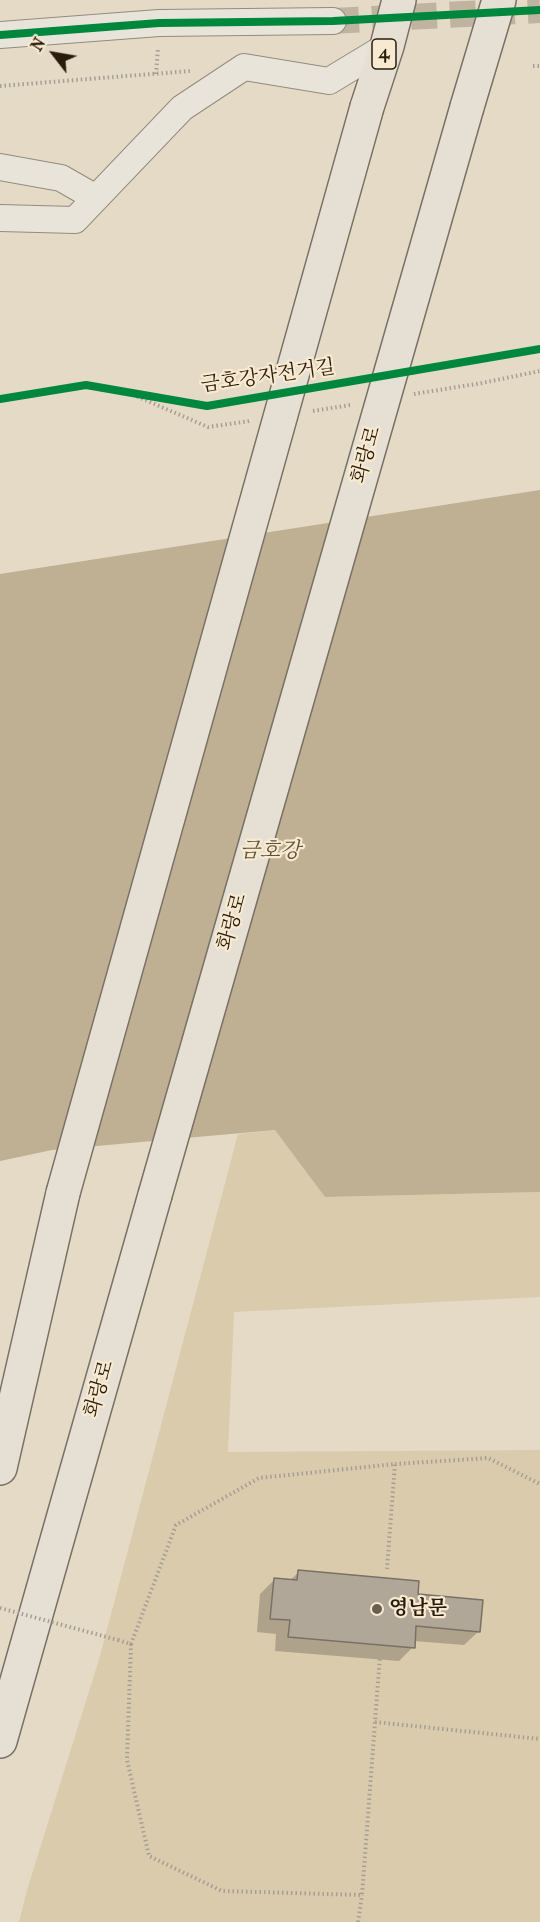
<!DOCTYPE html>
<meta charset="utf-8">
<style>
body{margin:0}
#map{position:relative;width:540px;height:1922px;overflow:hidden;background:#e5dac5;font-family:"IM FELL French Canon",serif}
canvas{display:block}
.north{position:absolute;left:24px;top:24px;width:60px;height:60px;-webkit-text-stroke:4px #f7ead0;paint-order:stroke;rotate:301deg;font-size:16px;font-weight:700;line-height:24px;text-align:center;color:#2a1c0c}
.north::after{content:'';display:block;margin:auto;width:21px;height:27px;background:#2a1c0c;clip-path:polygon(50% 0,100% 100%,50% 72%,0 100%)}
</style>
<div id="map">
<canvas width="540" height="1922"></canvas>
<div class="north">N</div>
</div>
<script>
const ctx = document.querySelector('canvas').getContext('2d');
ctx.lineJoin = 'round';
function fill(path, color) { ctx.fillStyle = color; ctx.fill(path, 'evenodd'); }
function strokePath(path, color, width, dash) { ctx.strokeStyle = color; ctx.lineWidth = width; ctx.lineCap = dash ? 'butt' : 'round'; ctx.setLineDash(dash || []); ctx.stroke(path); }
function drawText(font, color, halo, rows, align = 'center') {
  ctx.font = font + ' "IM FELL French Canon","Noto Serif KR",serif'; ctx.lineWidth = 4.5; ctx.setLineDash([]); ctx.textBaseline = 'middle'; ctx.strokeStyle = halo; ctx.fillStyle = color; for (const [text, x, y, turn = 0] of rows) {
    ctx.save(); ctx.translate(x, y); ctx.rotate((+turn || 0) * Math.PI / 180); ctx.textAlign = isNaN(turn) ? turn : align; if (halo) ctx.strokeText(text, 0, 0); ctx.fillText(text, 0, 0); ctx.restore();
  }
}
const green = new Path2D(`
 M276 1130 325 1197 540 1192V1297L234 1312 228 1452 540 1450V1922H19L27 1890 100 1656 238 1134Z`);
const water = new Path2D(`
 M540 490V1192L325 1197 275 1130 52 1150 0 1161V574Z`);
const shadow = new Path2D(`
 M299 1572 416 1596 479 1631 464 1645 414 1641 413 1647 399 1661 275 1651 276 1634 257 1632 260 1594 274 1580 289 1581Z`);
const building = new Path2D(`
 M298 1570 419 1581 418 1594 483 1600 480 1632 416 1626 415 1648 288 1637 290 1620 270 1619 274 1578 297 1580Z`);
const minorTunnel = new Path2D(`
 M333 21 540 10`);
const path = new Path2D(`
 M533 66H540
 M156 74 158 48
 M0 86 190 71
 M129 393 208 427 250 421
 M414 394 482 383 540 371
 M313 411 350 405
 M395 1464 488 1458 540 1484
 M118 1640 131 1644 176 1525 259 1478 395 1464 387 1569
 M131 1644 127 1760 149 1856 222 1891 362 1895 380 1656
 M375 1722 540 1739
 M358 1922 362 1895`);
const minor = new Path2D(`
 M0 35 159 23 333 21
 M0 167 61 178 96 198
 M0 218 75 220 182 108 244 67 329 81 387 46`);
const major = new Path2D(`
 M367 107 387 46 399 0
 M467 107 499 0
 M0 1468 63 1193
 M0 1741 155 1195`);
const pathBridge = new Path2D(`
 M0 1608 118 1640`);
const majorBridge = new Path2D(`
 M63 1193 367 107
 M155 1195 467 107`);
const cycleway = new Path2D(`
 M0 35 159 23 333 21 540 10
 M0 399 86 385 207 406 540 349`);
const markers = [
 [377,1609,6,"#6b5e4d"]
];
const shields = [
 [384,54,24]
];
const shieldNames = [
 ["4",384,54]
];
const streetNames = [
 ["금호강자전거길",268,377,-8],
 ["화랑로",367,455,-74],
 ["화랑로",233,922,-74],
 ["화랑로",100,1389,-74]
];
const poiNames = [
 ["영남문",389,1609]
];
const waterNames = [
 ["금호강",270,852]
];
fill(green, '#dacbad');
fill(water, '#bfaf93');
fill(shadow, '#0003');
fill(building, '#b0a798');
strokePath(building, '#797165', 1.5);
strokePath(minorTunnel, '#c0b4a0', 26, [26, 13]);
strokePath(minor, '#938b7e', 28);
strokePath(major, '#797165', 36);
strokePath(path, '#a59f95', 4, [1.5, 3]);
strokePath(minor, '#e9e4d9', 26);
strokePath(major, '#e6dfd3', 33);
strokePath(majorBridge, '#797165', 36, []);
strokePath(pathBridge, '#a59f95', 4, [1.5, 3]);
strokePath(majorBridge, '#e6dfd3', 33);
strokePath(cycleway, '#00873e', 8);
for (const [x, y, r, color] of markers) { const dot = new Path2D(); dot.arc(x, y, r, 0, 2 * Math.PI); ctx.fillStyle = color; ctx.fill(dot); strokePath(dot, '#f7ead0', 2); }
for (const [x, y, w] of shields) { const box = new Path2D(); box.roundRect(x - w / 2, y - 15, w, 30, 4.5); ctx.fillStyle = '#f7ead0'; ctx.fill(box); strokePath(box, '#2a1c0c', 1.5); }
drawText('bold 18px', '#2a1c0c', null, shieldNames);
drawText('20px', '#2a1c0c', '#f7ead0', streetNames);
drawText('bold 20px', '#2a1c0c', '#f7ead0', poiNames, 'left');
drawText('italic 21px', '#5f5039', '#f7ead0', waterNames);
</script>
